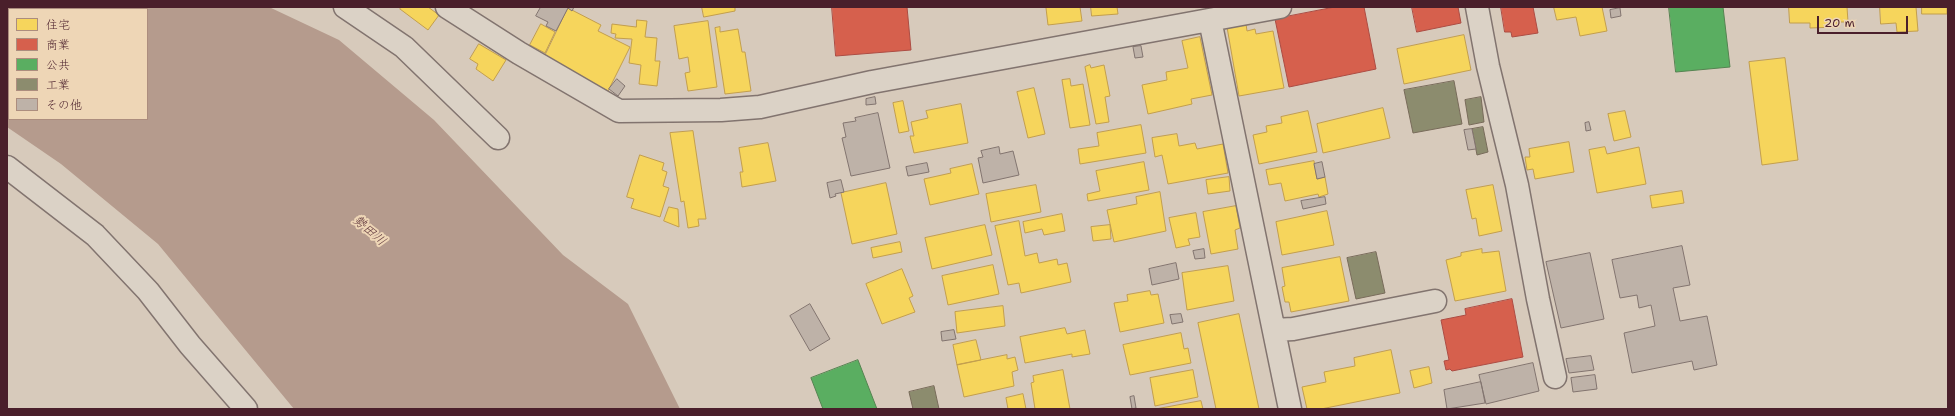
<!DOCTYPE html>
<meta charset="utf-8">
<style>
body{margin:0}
#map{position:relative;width:1955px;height:416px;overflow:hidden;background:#d7cabb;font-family:"Shantell Sans","Klee One",sans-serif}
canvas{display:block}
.frame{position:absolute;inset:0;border:8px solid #4a1f2b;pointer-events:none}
.legend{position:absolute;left:8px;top:8px;width:140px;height:112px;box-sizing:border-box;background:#eed6b6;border:1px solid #ac8d7e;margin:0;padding:5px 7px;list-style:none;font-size:12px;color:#4a1f2b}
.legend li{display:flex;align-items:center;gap:8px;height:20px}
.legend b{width:20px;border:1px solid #ac8d7e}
.scale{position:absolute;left:1817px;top:16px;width:91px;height:18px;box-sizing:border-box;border:2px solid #4a1f2b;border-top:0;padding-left:5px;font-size:12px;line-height:14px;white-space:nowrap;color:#4a1f2b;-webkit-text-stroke:3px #eed6b6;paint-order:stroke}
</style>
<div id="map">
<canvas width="1955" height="416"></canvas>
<div class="frame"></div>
<ul class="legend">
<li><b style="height:11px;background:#f6d55c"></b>住宅</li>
<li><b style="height:11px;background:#d6604d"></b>商業</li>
<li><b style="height:11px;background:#5aae61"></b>公共</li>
<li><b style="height:11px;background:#8c8c6e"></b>工業</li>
<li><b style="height:11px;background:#beb2a8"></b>その他</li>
</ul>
<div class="scale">20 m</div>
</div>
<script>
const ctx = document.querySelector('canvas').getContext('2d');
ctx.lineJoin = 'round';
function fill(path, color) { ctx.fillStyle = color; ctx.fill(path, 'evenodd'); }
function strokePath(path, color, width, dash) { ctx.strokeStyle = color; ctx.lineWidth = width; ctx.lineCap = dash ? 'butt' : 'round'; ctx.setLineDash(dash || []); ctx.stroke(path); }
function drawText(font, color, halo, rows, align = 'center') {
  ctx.font = font + ' "Shantell Sans","Klee One",sans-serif'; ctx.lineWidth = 4; ctx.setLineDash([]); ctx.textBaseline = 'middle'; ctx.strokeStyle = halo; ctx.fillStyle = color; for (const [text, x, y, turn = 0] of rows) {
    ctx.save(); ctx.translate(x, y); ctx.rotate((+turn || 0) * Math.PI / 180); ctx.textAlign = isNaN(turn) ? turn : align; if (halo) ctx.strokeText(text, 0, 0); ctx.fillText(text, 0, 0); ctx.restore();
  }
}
const water = new Path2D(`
 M7 7H269L339 40 434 120 563 255 628 304 680 409H294L158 244 61 164 7 127ZM9 9H147V119H9Z`);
const homes = new Path2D(`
 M402 7H428L439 15 428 30 400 9Z
 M702 7H735V11L704 17Z
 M1053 7H1080L1082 21 1048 25 1046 8Z
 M1091 7H1117L1118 14 1092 16Z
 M1554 7H1602L1607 31 1580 36 1576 17 1557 20Z
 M1789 7H1847L1848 22H1837V27L1810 28V23H1790Z
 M1880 7H1916L1918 31 1897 32 1896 23 1881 24Z
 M1922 7H1947V14H1922Z
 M568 8 601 25 598 31 630 47 608 91 544 58Z
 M637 20 647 21 645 37 657 38 655 61H660L657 86 639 84 641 65 629 63 632 39 615 38 616 34 611 33 612 24 636 27Z
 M708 21 717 87 688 91 685 73 690 72 688 57 679 59 674 26Z
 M541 24 555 32 545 53 530 45Z
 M1246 24 1247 31 1255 29 1256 34 1273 31 1284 88 1239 96 1227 27Z
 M720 27V32L738 29 742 52H745L751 91 725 94 715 28Z
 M1464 35 1471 70 1404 84 1397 49Z
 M1200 37 1212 95 1191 99 1192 104 1148 114 1142 85 1167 80 1166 72 1188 68 1182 41Z
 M479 44 506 60 493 81 476 69 478 64 470 59Z
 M1785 58 1798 160 1762 165 1749 62Z
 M1090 65 1091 68 1104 65 1110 96 1105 97 1109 122 1096 124 1085 67Z
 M1070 79 1071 86 1083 84 1090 125 1070 128 1062 80Z
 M1034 88 1045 134 1028 138 1017 92Z
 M903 101 909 131 899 133 893 103Z
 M961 104 968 143 914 153 910 136H914L911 122 928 118 926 111Z
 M1383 108 1390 138 1323 153 1317 124Z
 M1308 111 1317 152 1259 164 1253 135 1267 132 1266 126 1282 123 1281 117Z
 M1625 111 1631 137 1614 141 1608 114Z
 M1141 125 1146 153 1080 164 1078 149 1099 146 1097 133Z
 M693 131 706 219H698L699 226 688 228 684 201 681 202 670 133Z
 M1177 134 1179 146 1195 143 1197 149 1223 144 1228 173 1168 184 1162 155 1155 157 1152 138Z
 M1569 142 1574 172 1535 179 1533 169 1527 170 1525 157H1530L1529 149Z
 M768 143 776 181 742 187 740 172H743L739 148Z
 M1605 147 1607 154 1639 147 1646 184 1597 193 1589 150Z
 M640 155 664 163 662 170 667 172 663 186 669 188 660 217 631 208 634 199 627 197Z
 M1314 161 1317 179 1325 177 1328 194 1319 197 1318 194 1285 201 1281 183 1269 185 1266 170Z
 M1144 162 1149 190 1088 201 1087 194 1100 191 1096 171Z
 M972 164 979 194 930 205 924 179 951 173 950 169Z
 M1229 177 1230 191 1208 194 1206 180Z
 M886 183 897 234 852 244 841 193Z
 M1036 185 1041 212 991 222 986 194Z
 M1493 185 1502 231 1479 236 1476 218 1472 219 1466 190Z
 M1682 191 1684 203 1652 208 1650 196Z
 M1160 192 1166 231 1114 242 1107 210 1137 204 1136 197Z
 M1236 206 1240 228 1235 230 1238 249 1211 254 1203 212Z
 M669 207 678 209 679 227 664 221Z
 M1327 211 1334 245 1282 255 1276 222Z
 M1196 213 1200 237 1188 239 1190 245 1176 248 1169 218Z
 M1062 214 1065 231 1044 235 1042 229 1025 233 1023 222Z
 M1019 221 1025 256 1037 253 1039 263 1057 259 1058 265 1067 263 1071 282 1021 293 1019 283 1008 285 995 226Z
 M985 225 992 255 932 269 925 238Z
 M1110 225 1111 239 1093 241 1091 227Z
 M900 242 902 252 873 258 871 248Z
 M1482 249V253L1499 251 1506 291 1455 301 1446 260 1461 256V253Z
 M1340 257 1349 301 1291 312 1289 302H1285L1282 287 1285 286 1282 268Z
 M993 265 999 294 948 305 942 276Z
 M1228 266 1234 301 1187 310 1182 273Z
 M902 269 913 296 909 298 915 312 882 324 866 284Z
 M1150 291 1151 295 1158 294 1164 323 1120 332 1114 303 1128 301 1127 295Z
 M1003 306 1005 326 957 333 955 312Z
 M1239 314 1259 409H1216L1198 323Z
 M1065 328 1067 334 1085 330 1090 354 1072 357V354L1025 363 1020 337Z
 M1181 333 1184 349 1188 348 1191 363 1130 375 1123 345Z
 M976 340 981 360 957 365 953 345Z
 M1391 350 1400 393 1321 409H1307L1302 387 1326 382 1324 372 1355 366 1354 358Z
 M1007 355V359L1015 357 1018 370 1012 372 1014 386 964 397 957 365Z
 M1429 367 1432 383 1414 388 1410 371Z
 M1063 370 1070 409H1035L1031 383 1034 382 1033 376Z
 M1193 370 1198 397 1155 406 1150 378Z
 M1023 394 1026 409H1008L1006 398Z
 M1201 401 1203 409H1156Z`);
const shops = new Path2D(`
 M832 7H907L911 50 836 56Z
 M1335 7H1364L1376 69 1289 87 1275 19Z
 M1412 7H1458L1461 23 1417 32Z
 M1501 7H1533L1538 33 1512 37 1511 32H1505Z
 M1512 299 1523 357 1452 371 1450 369 1446 370 1444 361 1449 360 1441 320 1466 315 1465 309Z`);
const public = new Path2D(`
 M1669 7H1723L1730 67 1676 72Z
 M858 360 877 409H823L811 378Z`);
const industry = new Path2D(`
 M1454 81 1462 124 1413 133 1404 90Z
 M1481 97 1484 122 1469 125 1465 100Z
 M1483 127 1488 152 1477 155 1472 129Z
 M1376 252 1385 293 1356 299 1347 258Z
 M934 386 939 409H913L909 392Z`);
const building = new Path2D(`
 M541 7H574L572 11 568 8 556 31 546 26 548 22 536 16Z
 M1620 8 1621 16 1611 18 1610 10Z
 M1141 46 1143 57 1135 58 1133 47Z
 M617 79 625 86 618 96 609 89Z
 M875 97 876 104 866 105V99Z
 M878 113 890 168 851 176 842 138 846 137 843 123 856 121 855 118Z
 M1589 122 1591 130 1586 131 1585 123Z
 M1472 129 1476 149 1468 150 1464 130Z
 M999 147 1000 154 1013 151 1019 175 983 183 978 158 983 157 981 151Z
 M1322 162 1325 177 1317 179 1314 164Z
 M927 163 929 172 908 176 906 167Z
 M841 180 844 192 835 194 836 196 830 198 827 183Z
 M1325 197 1326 204 1303 209 1301 201Z
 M1682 246 1690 285 1673 288 1680 321 1707 316 1717 365 1694 370 1692 361 1632 373 1624 333 1655 326 1651 305 1639 308 1637 295 1620 298 1612 260Z
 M1204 249 1205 258 1195 259 1193 251Z
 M1590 253 1604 319 1561 328 1546 262Z
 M1176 263 1179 279 1152 285 1149 269Z
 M810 304 830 339 810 351 790 316Z
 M1181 314 1183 322 1172 324 1170 315Z
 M954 330 956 339 942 341 941 332Z
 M1591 356 1594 370 1569 373 1566 359Z
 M1533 363 1539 391 1486 404 1479 375Z
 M1595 375 1597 389 1573 392 1571 378Z
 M1481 382 1485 403 1447 409 1444 390Z
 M1134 396 1136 408 1132 409 1130 397Z`);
const street = new Path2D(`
 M345 7 404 47 498 138
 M447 7 519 53 619 111 721 110 760 107 872 82 1280 7
 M1477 7 1488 66 1517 185 1538 299 1555 377
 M1210 20 1290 409
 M7 167 95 235 148 291 190 345 246 409
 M1274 330 1293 329 1435 301`);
const waterNames = [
 ["勢田川",369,231,41]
];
fill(water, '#b59b8d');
fill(homes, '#f6d55c');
strokePath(homes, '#c29e4d', 1);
fill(shops, '#d6604d');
strokePath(shops, '#ac4c43', 1);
fill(public, '#5aae61');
strokePath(public, '#558351', 1);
fill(industry, '#8c8c6e');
strokePath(industry, '#786b5a', 1);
fill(building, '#beb2a8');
strokePath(building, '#82746f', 1);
strokePath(street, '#82746f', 25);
strokePath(street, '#dbd2c6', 22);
drawText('italic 13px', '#61393e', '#eed6b6', waterNames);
</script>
